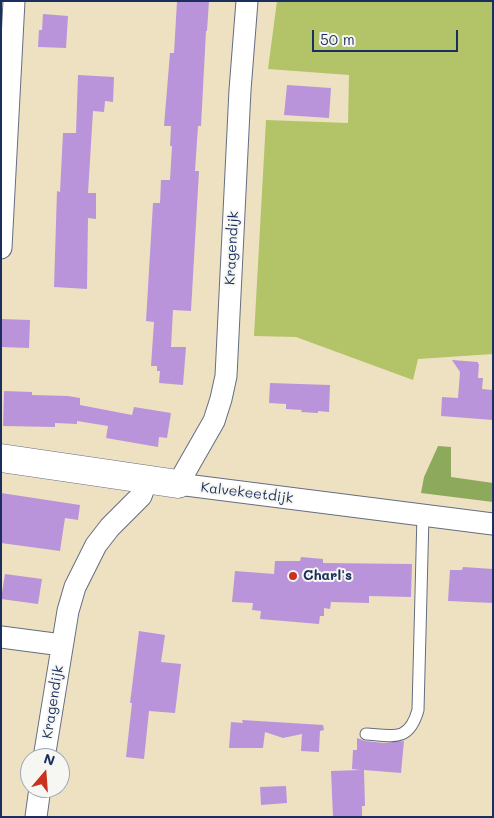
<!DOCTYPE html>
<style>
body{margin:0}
#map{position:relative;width:494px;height:818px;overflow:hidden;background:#ede1c1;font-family:Mali,sans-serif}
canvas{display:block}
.frame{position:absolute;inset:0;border:2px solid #1b2f5e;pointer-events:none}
.north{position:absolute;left:20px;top:748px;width:50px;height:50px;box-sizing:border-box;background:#f6f6f2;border:1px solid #9ea6b7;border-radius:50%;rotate:18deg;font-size:14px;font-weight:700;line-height:20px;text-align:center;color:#1b2f5e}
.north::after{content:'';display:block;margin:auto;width:18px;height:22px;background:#c8321e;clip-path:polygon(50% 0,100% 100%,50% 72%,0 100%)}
.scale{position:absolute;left:312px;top:30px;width:146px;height:22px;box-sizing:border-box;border:2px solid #1b2f5e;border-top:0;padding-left:6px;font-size:15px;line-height:18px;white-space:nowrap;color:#1b2f5e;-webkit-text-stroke:4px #f6f6f2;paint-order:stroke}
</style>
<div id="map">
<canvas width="494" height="818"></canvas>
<div class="frame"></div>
<div class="north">N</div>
<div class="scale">50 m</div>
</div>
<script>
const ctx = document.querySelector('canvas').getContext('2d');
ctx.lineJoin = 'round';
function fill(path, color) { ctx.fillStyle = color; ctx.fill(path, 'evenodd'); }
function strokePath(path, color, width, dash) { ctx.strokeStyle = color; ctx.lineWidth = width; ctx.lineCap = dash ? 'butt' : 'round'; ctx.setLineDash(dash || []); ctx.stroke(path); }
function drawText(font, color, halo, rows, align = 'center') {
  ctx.font = font + ' Mali,sans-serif'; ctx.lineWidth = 4; ctx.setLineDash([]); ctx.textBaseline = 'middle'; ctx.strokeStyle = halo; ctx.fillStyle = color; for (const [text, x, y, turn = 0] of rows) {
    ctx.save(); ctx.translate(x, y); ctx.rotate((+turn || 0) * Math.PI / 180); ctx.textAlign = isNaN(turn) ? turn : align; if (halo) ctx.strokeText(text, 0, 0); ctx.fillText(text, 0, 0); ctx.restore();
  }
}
const green = new Path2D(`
 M277 1H493V354L418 359 413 380 296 337 254 336 266 120 348 123 349 75 268 69Z`);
const forest = new Path2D(`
 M438 446 451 447V477L493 483V502L421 493 424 477Z`);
const building = new Path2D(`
 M177 1H209L207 31H206L201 126H198L195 171H199L191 311 173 310 171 347H186L183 385 159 383 160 371H157V366H151L154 322 146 321 153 203H160L161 180H170L172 146H170L171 126H164L170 53H174Z
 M43 14 68 16 66 48 38 47 39 30H42Z
 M78 75 114 77 113 102 105 101 104 112 93 111 88 193H96V219L88 218 87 289 54 287 57 191 60 192 63 133H76Z
 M287 85 331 88 329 118 284 115Z
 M1 319 30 320 29 348 1 347Z
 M452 360 478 362V364H479L478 378H483L482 389 493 390V420L441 416 442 397 458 398 460 372Z
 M270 383 330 385 329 412 318 411V413L301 412 302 410 286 409V404L269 403Z
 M4 391 32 392V395L68 396 80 398V405L132 415 134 407 171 413 167 438 159 437 158 447 106 438 108 426 77 421V424L55 423V427L3 426Z
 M1 493 80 505 78 520 65 518 60 551 1 543Z
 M301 557 323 559V563L412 564 411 597 369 596V603L331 602 330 609 324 608V616H320L319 624 260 619 261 611 252 610 253 603 232 602 235 571 274 574 275 561H300Z
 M463 567 493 569V603L448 601 450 570H462Z
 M5 574 42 579 38 604 1 599Z
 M139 631 165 635 161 662 181 664 175 713 149 711 144 759 126 757 132 703H130Z
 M242 720 323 725 324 730 320 731 319 752 301 751 302 734 283 738 265 732 263 748H229L231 722 243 723Z
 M357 738 365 741 384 743 404 741 401 773 364 770 365 806H362V817H333L331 771 360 770 352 769 353 750H357Z
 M286 786 287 803 261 805 260 787Z`);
const service = new Path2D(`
 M366 734C394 736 409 742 418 710L423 515`);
const minor = new Path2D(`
 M247 1 240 90 226 376 221 399 214 421 178 484 493 524
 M1 248 14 1
 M1 637 62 645
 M44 758 68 611 75 587 96 545 110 527 141 496 147 480
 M36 817 40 788`);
const tertiary = new Path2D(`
 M1 458 178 484`);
const markers = [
 [293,576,5,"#c8321e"]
];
const streetNames = [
 ["Kragendijk",232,248,-87],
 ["Kalvekeetdijk",247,493,7],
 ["Kragendijk",53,702,-81]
];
const poiNames = [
 ["Charl's",303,576]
];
fill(green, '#b2c467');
fill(forest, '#8daa5c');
fill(building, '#ba94da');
strokePath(service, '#646d81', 13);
strokePath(minor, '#646d81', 23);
strokePath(tertiary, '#646d81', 29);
strokePath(service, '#fff', 11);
strokePath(minor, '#fff', 21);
strokePath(tertiary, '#fff', 28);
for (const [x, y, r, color] of markers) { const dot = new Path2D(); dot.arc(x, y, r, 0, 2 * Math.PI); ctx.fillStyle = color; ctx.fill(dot); strokePath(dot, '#f6f6f2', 2); }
drawText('14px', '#1b2f5e', '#f6f6f2', streetNames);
drawText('bold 14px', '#1b2f5e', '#f6f6f2', poiNames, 'left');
</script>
